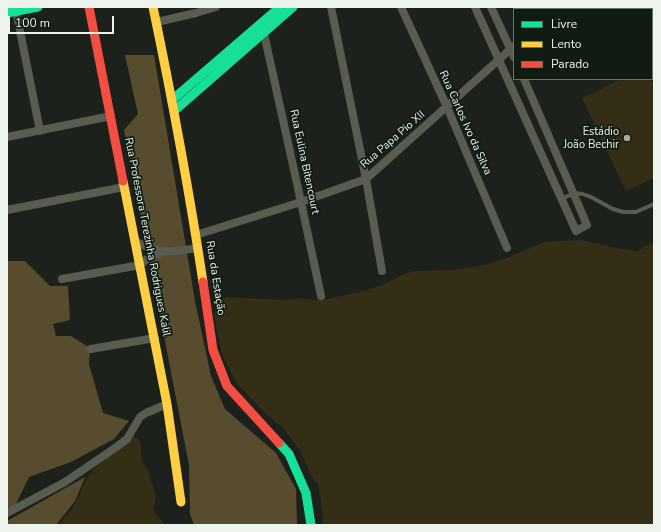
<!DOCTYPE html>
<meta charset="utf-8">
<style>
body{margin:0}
#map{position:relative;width:661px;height:532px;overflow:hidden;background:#1c211c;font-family:"Nunito Sans",sans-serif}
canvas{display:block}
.frame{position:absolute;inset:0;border:8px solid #ecf4ed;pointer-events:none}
.legend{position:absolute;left:513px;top:8px;width:140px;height:72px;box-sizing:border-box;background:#101b12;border:1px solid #68726a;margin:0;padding:5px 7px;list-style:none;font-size:12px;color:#ecf4ed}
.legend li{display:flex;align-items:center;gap:8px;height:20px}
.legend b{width:20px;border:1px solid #68726a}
.scale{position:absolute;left:8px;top:16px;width:106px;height:18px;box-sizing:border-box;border:2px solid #ecf4ed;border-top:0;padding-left:5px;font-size:12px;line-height:14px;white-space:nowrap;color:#ecf4ed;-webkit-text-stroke:3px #101b12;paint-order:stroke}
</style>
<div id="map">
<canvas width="661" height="532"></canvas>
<div class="frame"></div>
<ul class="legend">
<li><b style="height:5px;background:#16e098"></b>Livre</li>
<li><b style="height:5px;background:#ffcf43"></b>Lento</li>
<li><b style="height:5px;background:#f24e42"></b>Parado</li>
</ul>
<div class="scale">100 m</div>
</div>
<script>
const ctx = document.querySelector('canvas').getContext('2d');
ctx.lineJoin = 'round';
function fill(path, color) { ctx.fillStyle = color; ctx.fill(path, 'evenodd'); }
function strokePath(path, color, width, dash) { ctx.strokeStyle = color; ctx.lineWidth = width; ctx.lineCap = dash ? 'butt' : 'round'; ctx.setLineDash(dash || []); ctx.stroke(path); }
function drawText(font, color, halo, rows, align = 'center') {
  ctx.font = font + ' "Nunito Sans",sans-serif'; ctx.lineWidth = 3.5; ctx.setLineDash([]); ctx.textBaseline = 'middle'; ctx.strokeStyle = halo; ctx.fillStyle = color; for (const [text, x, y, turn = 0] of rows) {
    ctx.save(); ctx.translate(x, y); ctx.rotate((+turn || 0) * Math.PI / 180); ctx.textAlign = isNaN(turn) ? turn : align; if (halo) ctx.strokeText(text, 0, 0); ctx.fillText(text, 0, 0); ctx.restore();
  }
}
const green = new Path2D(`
 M621 79H651L654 85V178L626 191 582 98Z
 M581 240 616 248 637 251 654 242V525H323L321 501 318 484 312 477 300 451 285 430 265 413 238 385 222 355 214 315 218 301 226 297 282 300 300 298 313 300 329 299 367 290 385 284 400 276 413 271 453 270 484 265 507 258 544 242Z
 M133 436 140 440 142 461 148 470 156 497 153 510 165 525H58L72 509 89 475 102 460Z`);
const forest = new Path2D(`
 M125 55H154L195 301 211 376 225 409 276 453 296 489 297 525H194L190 514 189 465 124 130 138 114Z
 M7 261H25L50 286H68L70 320 53 324 56 336H71L90 348 89 364 103 413 129 421 114 439 71 462 29 477 15 506 7 508Z
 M85 477 75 501 56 525H7V521Z`);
const lane = new Path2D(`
 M562 199 574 193 583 194 591 197 613 209 623 212H636L654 204`);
const street = new Path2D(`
 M331 7 366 179 382 271
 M401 7 447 107 507 248
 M475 7 576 231 587 225 524 79
 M491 7 514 57
 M640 7 641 9
 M557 9 560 7
 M16 11 40 131
 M157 22 196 13 216 7
 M263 29 301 202 321 296
 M652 35 654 39
 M7 137 111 116
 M7 210 124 187
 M196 235 301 202 366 179 514 46
 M135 241C161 256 170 252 198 248
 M62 279 140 265 147 259 162 252
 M91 349 155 338
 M7 513 65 482 115 448 127 439 140 417 146 413 167 404`);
const fast = new Path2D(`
 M7 13 38 7
 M172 100 280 7
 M174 111 293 7
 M279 443 289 454 306 493 311 525`);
const slow = new Path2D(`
 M153 7C172 98 189 190 203 282
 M123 181 167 404 181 502`);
const jam = new Path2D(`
 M89 7 123 181
 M203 282 213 350 227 386 279 443`);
const markers = [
 [627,138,4,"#a3aaa4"]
];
const streetNames = [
 ["Rua Carlos Ivo da Silva",465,123,66],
 ["Rua Papa Pio XII",393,140,-41],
 ["Rua Eulina Bitencourt",304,162,78],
 ["Rua Professora Terezinha Rodrigues Kalil",147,237,79],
 ["Rua da Estação",215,278,81]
];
const poiNames = [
 ["Estádio",619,132],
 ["João Bechir",619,145]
];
fill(green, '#352e16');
fill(forest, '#574c2d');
strokePath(lane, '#585c51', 4);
strokePath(street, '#585c51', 8);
strokePath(fast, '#16e098', 9);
strokePath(slow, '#ffcf43', 9);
strokePath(jam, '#f24e42', 9);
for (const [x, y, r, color] of markers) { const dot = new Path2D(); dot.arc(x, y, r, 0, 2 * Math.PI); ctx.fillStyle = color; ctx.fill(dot); strokePath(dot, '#101b12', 1.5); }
drawText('11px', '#ecf4ed', '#101b12', streetNames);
drawText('11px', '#ecf4ed', '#101b12', poiNames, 'right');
</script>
